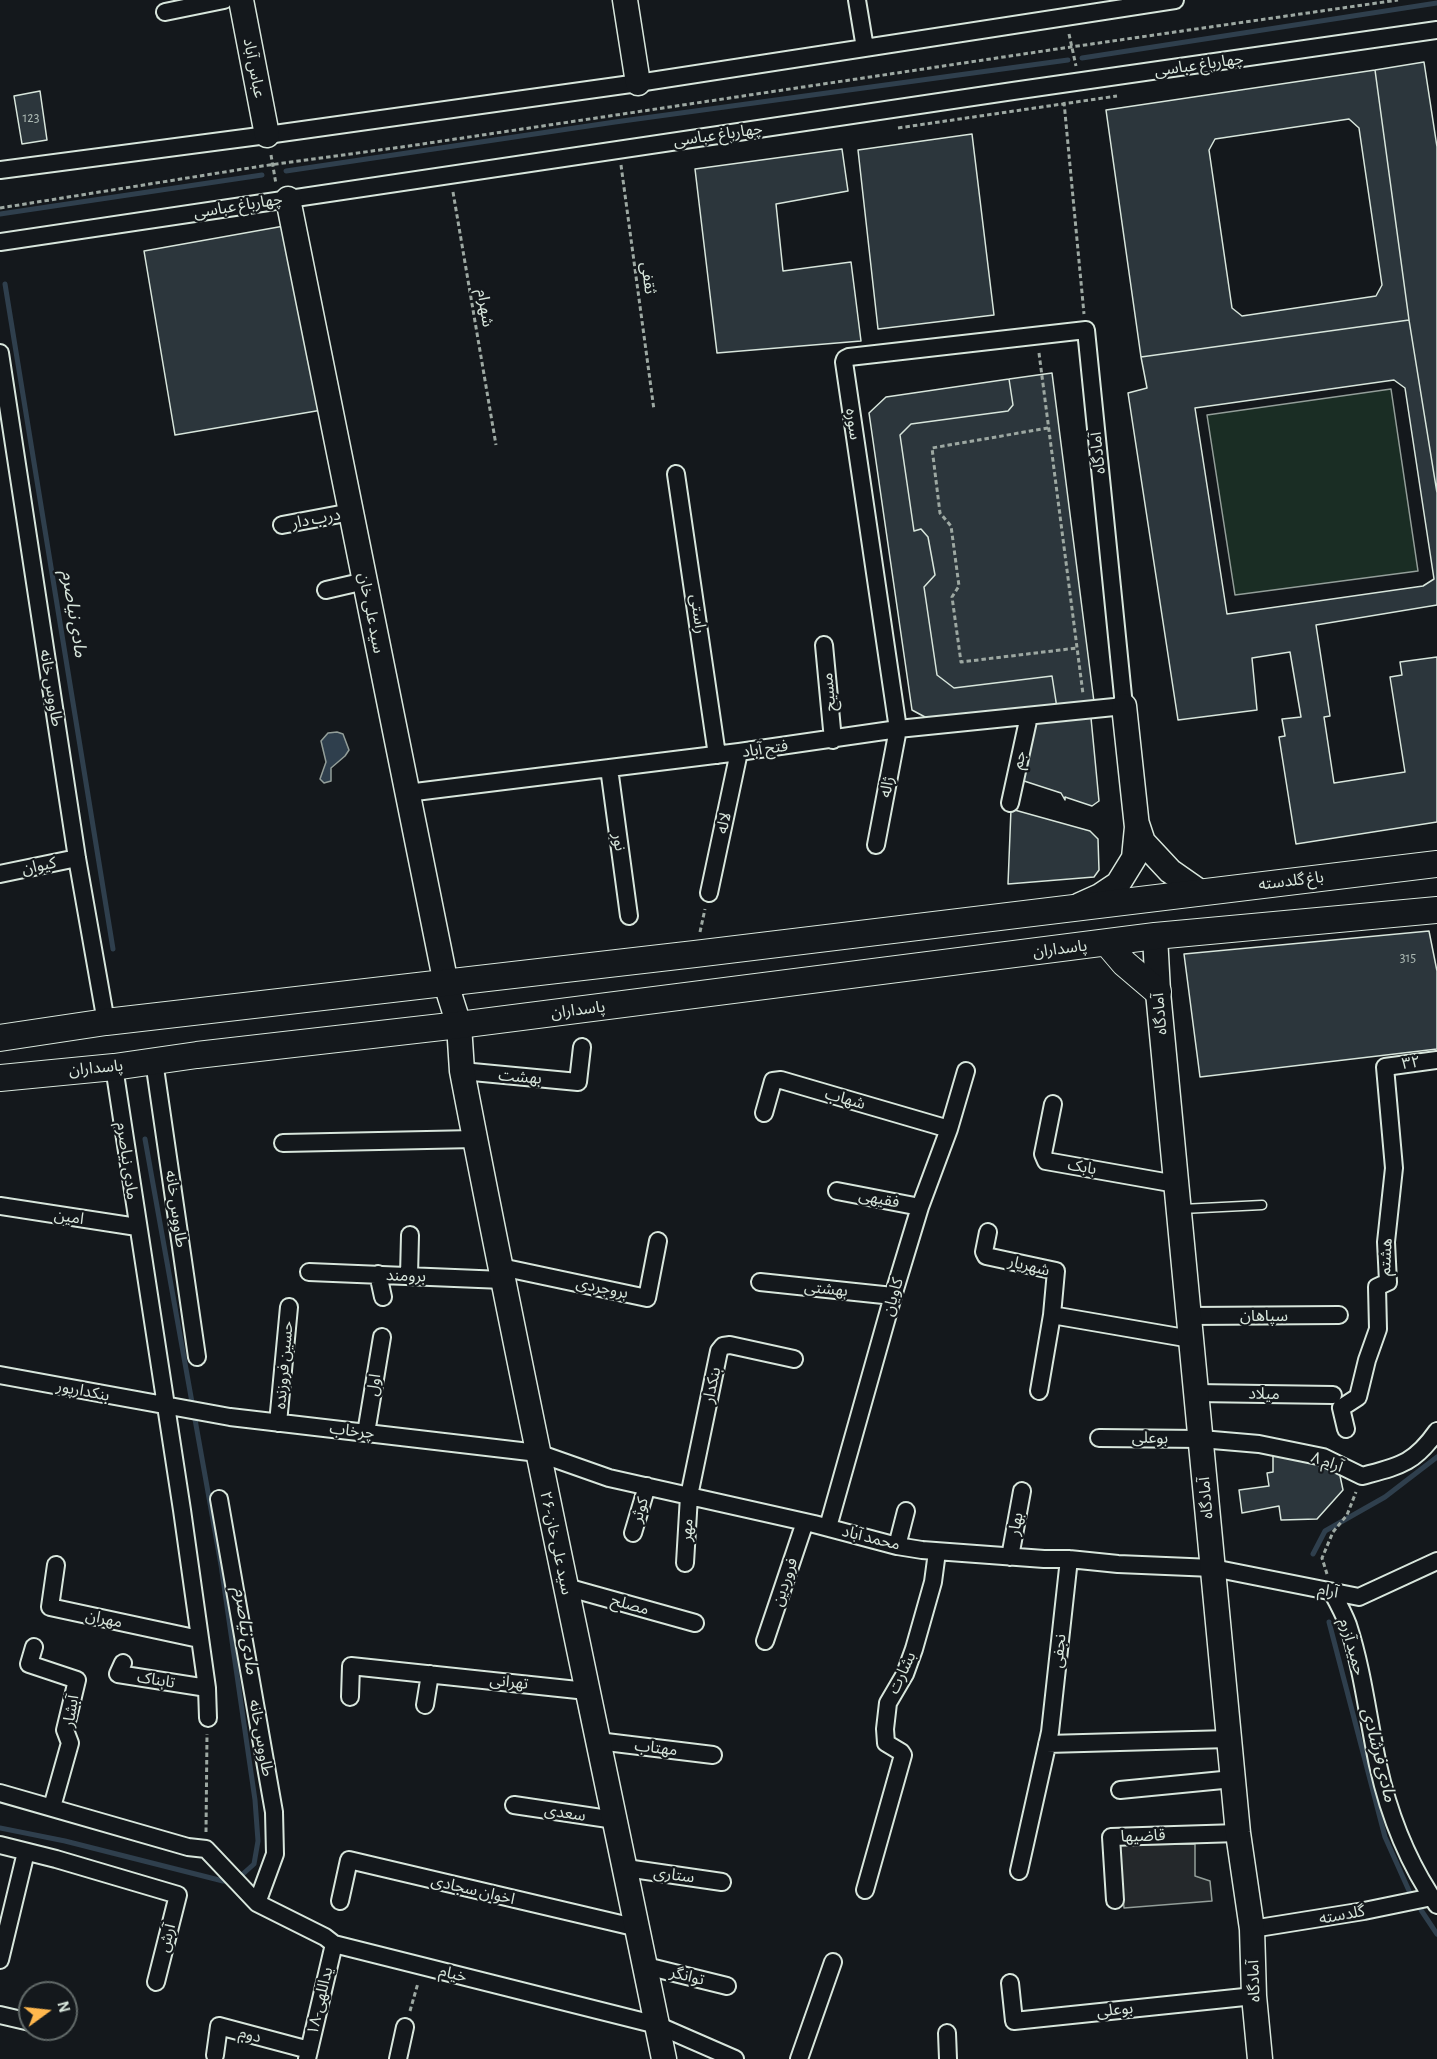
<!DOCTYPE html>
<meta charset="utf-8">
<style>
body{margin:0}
#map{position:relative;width:1437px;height:2059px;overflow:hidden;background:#14181c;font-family:"Alegreya Sans",sans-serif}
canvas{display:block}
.north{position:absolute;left:18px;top:1981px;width:60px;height:60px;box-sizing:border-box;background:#14181c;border:2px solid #626a69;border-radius:50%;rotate:75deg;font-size:16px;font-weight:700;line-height:24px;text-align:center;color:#d8e6dc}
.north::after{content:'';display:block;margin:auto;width:21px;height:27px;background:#ffb74d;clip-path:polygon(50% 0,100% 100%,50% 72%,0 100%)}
</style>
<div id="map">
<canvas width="1437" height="2059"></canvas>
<div class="north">N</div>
</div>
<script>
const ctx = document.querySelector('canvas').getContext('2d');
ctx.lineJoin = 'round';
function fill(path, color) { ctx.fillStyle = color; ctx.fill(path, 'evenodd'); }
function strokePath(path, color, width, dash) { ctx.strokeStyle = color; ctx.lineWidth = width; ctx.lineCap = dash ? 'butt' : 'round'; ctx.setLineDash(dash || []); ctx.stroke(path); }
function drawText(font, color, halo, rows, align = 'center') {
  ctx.font = font + ' "Alegreya Sans","Noto Sans Arabic",sans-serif'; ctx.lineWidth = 4.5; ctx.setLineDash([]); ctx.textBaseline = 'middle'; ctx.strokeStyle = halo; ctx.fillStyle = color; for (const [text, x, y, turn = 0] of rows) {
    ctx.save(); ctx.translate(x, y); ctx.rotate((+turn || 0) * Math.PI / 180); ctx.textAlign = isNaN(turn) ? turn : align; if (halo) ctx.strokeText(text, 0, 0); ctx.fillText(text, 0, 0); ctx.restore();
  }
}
const green = new Path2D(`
 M1391 389 1418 571 1235 595 1207 415Z`);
const parking = new Path2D(`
 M1195 1844V1876L1210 1881 1212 1901 1124 1908 1119 1845Z`);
const water = new Path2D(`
 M337 732 343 734 349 750 345 756 331 768V781L324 783 320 779 326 762 321 741 328 733Z`);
const stream = new Path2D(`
 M1082 58 1437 3
 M286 171 615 122 1068 60
 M0 214 262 175
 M5 284 113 949
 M1313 1554 1325 1531 1385 1497 1437 1457
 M1329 1622 1385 1837 1410 1893
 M0 1828 65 1841 223 1881 234 1882 254 1864 258 1841 255 1800 221 1565 145 1139
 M1421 1910 1437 1934`);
const building = new Path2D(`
 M1424 62 1437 147V493L1409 320 1375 70Z
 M1375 70 1409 320 1141 357 1106 110ZM1349 119 1359 128 1382 285 1376 296 1242 316 1232 308 1209 150 1215 139Z
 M40 91 47 140 22 144 14 96Z
 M972 134 994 315 878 329 858 150Z
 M842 149 848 191 776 204 783 271 851 262 861 341 717 353 695 169Z
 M284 226 322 410 175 435 144 251Z
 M1409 320 1437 493V605L1316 625 1330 716 1324 717 1334 783 1405 772 1390 677 1402 675 1400 662 1437 657V822L1296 844 1279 737 1285 736 1282 719 1301 717 1290 652 1252 658 1257 710 1178 720 1128 393 1147 388 1141 357ZM1394 380 1405 388 1434 579 1423 586 1227 614 1195 408Z
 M1052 373 1094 702 1057 708 1052 676 954 688 937 675 924 587 935 575 928 537 921 529 914 531 900 435 911 424 1008 411 1013 405 1009 379Z
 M1009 379 1013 405 1008 411 911 424 900 435 914 531 921 529 928 537 935 575 924 587 937 675 954 688 1052 676 1057 708 938 724 912 710 869 413 886 397Z
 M1085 714 1091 718 1099 801 1092 806 1065 797V800L1061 793 1021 780 1031 727 1040 720Z
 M1011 809 1090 831 1098 839 1099 870 1094 877 1008 884Z
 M1429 931 1437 971V1049L1200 1077 1184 954Z
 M1273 1454 1326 1461 1339 1471 1343 1490 1317 1519 1281 1520 1279 1506 1242 1513 1239 1490 1269 1486 1267 1473 1273 1472Z`);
const path = new Path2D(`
 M1069 34 1076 66
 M1064 102 1084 314
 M898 128 1117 96
 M271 155 276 184
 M621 165 654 410
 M453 192 496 445
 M0 208 262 166 409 146 1057 49 1398 0
 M1039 353 1083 694
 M1048 428 932 448 940 513 951 526 959 586 952 597 961 662 1077 648
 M700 932 705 909
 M1327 1574 1322 1558 1333 1532 1347 1515 1356 1492
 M206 1832 207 1734
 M410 2011 418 1983`);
const lane = new Path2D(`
 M1182 1209 1262 1205`);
const street = new Path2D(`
 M857 0 865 48
 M165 12 224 0
 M0 170 267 135 638 83 1175 0
 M0 242 1013 91 1437 30
 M0 353 77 858 106 1022
 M676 474 717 755
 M282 525 351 512
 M326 590 365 581
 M824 645 833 740
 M609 768 629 916
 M407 793 739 752 898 729 1124 706 1086 330 849 357 845 359 844 362 898 729 876 845
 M1010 803 1029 716
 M0 874 77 858
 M709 893 739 752
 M154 1061 197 1357
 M114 1067 182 1510 207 1688 208 1718
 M462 1071 578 1082 582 1047
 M1053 1104 1043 1154 1046 1161 1176 1184
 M764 1113 773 1081 781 1080 949 1129
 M283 1143 475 1139
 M837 1191 920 1207
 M0 1206 137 1227
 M988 1232 984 1252 986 1256 1056 1271 1052 1315 1039 1391
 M501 1267 647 1298 658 1241
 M309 1272 503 1280
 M378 1274 383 1297
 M409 1276 410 1235
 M760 1282 893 1296
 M1052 1315 1191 1339
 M1189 1316 1339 1315
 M0 1375 230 1417 538 1453 609 1478 814 1524 897 1546 922 1550 1044 1559H1069L1118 1564 1213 1568 1359 1597 1437 1561
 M1196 1393 1333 1395
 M278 1423 289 1307
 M1346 1429 1341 1408 1358 1397 1367 1360 1378 1329 1377 1287 1388 1282 1386 1242 1394 1168 1385 1067 1437 1060
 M366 1433 382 1337
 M1099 1438 1201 1439 1259 1444 1323 1457 1362 1476C1399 1466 1414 1464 1437 1431
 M219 1499 274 1812 275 1854 257 1903
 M828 1527 893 1296 920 1207 949 1129 966 1071
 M633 1533 647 1486
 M897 1546 906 1511
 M1010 1557 1022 1491
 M685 1563 689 1496 719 1351 723 1346 730 1345 794 1359
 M56 1565 50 1607 199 1639
 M566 1587 695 1623
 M1332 1592C1338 1603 1344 1614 1348 1625 1363 1671 1368 1719 1378 1765 1389 1815 1408 1863 1437 1905
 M765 1641 805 1522
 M34 1647 29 1664 77 1680 65 1730 70 1743 52 1807
 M123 1663 118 1674 207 1688
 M350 1697 351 1666 587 1691
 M425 1705 430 1674
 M598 1741 713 1755
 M1047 1744 1229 1739
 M1120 1790 1233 1779
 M0 1793 188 1847 206 1849 257 1903 325 1937 334 1944 657 2025 735 2059
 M514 1805 615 1820
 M0 1845 56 1859 178 1895 156 1982
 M626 1868 722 1882
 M1019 1871 1050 1732 1069 1559
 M865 1890 903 1755 901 1752 886 1743 885 1729 888 1703 905 1674 914 1649 933 1582 937 1552
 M1115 1900 1111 1837 1238 1833
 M340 1901 349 1860 638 1928
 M1252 1929 1364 1911 1432 1897
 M0 1960 26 1852
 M646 1966 727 1986
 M1010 1983 1014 2021 1254 1996
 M0 2015 30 2022
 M947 2033 948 2059
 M215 2055 219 2026 309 2050
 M307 2059 334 1944
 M398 2059 405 2027
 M799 2059 833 1962`);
const secondary = new Path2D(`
 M241 0 267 135
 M625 0 638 83
 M288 199 446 984 459 1025 462 1071C525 1401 597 1730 664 2059
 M1137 824 1143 842 1170 871 1200 892
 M1080 905 1100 896 1118 884 1134 858 1137 827 1124 706
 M1155 936 1158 992 1238 1833 1252 1929 1254 1996 1260 2059`);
const primary = new Path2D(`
 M1107 943 1124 963 1158 992
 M0 1038 106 1022 695 954 1437 864
 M0 1078 114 1067 197 1055 459 1025 1155 936 1437 910`);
const numberNames = [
 ["123",31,118],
 ["315",1408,958]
];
const streetNames = [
 ["چهارباغ عباسی",1199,65,-8],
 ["عباس آباد",254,68,79],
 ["چهارباغ عباسی",718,135,-8],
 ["چهارباغ عباسی",238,206,-9],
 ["ثقفی",648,278,82],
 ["شهرام",485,308,81],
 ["سوره",853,424,82],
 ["آمادگاه",1098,453,-96],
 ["درب دار",316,519,-11],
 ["سید علی خان",371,613,79],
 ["راستی",698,614,82],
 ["طاووس خانه",51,688,81],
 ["مسیح",829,692,-95],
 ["فتح آباد",765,749,-8],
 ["جم",1019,760,-78],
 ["ژاله",887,787,-79],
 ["لاله",724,823,-78],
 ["نور",619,842,82],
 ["کیوان",39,866,-12],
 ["باغ گلدسته",1291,881,-7],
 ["پاسداران",1060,949,-7],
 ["پاسداران",578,1010,-7],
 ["آمادگاه",1160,1014,-95],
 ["۳۲",1411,1063,-8],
 ["پاسداران",96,1068,-5],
 ["بهشت",520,1077,5],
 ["شهاب",845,1099,16],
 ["مادی نیاصرم",127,1161,82],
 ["بابک",1082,1167,10],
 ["فقیهی",879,1199,11],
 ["طاووس خانه",176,1209,82],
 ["امین",69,1217,9],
 ["هشتم",1386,1257,-87],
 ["شهریار",1029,1266,14],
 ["برومند",406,1276,2],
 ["بروجردی",602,1288,12],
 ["بهشتی",826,1289,6],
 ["کاویان",893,1297,-74],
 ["سپاهان",1264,1316],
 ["حسین فروزنده",284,1365,-85],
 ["اول",374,1385,-81],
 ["بنکدار",712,1385,-78],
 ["بنکدارپور",83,1391,11],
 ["میلاد",1264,1394,1],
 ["چرخاب",352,1431,7],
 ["بوعلی",1150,1438,1],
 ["۸ آرام",1327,1462,20],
 ["آمادگاه",1206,1498,-95],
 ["کوثر",640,1510,-73],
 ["بهار",1016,1524,-80],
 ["مهر",687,1530,-86],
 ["محمد آباد",871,1538,14],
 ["۲۶-سید علی خان",556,1543,78],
 ["فروردین",785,1582,-71],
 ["آرام",1328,1591,11],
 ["مصلح",630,1605,15],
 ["مهران",104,1619,12],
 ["حمید آزرم",1352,1647,74],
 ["نجفی",1059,1651,-84],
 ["بشارت",902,1673,-65],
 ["تابناک",156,1680,9],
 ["تهرانی",509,1682,6],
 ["آبشار",71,1711,-80],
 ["طاووس خانه",261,1738,80],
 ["مهتاب",656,1748,7],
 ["سعدی",565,1813,9],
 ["قاضیها",1143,1836,-2],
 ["ستاری",674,1875,8],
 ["اخوان سجادی",473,1890,13],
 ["گلدسته",1342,1915,-10],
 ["آرش",167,1938,-75],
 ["خیام",453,1974,14],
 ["توانگر",687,1976,14],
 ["آمادگاه",1254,1981,-92],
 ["۱۸-یداللهی",320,2001,-77],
 ["بوعلی",1115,2010,-6],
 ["دوم",250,2035,15]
];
const waterNames = [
 ["مادی نیاصرم",74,614,81],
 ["مادی نیاصرم",246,1631,82],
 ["مادی فرشادی",1379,1755,76]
];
fill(green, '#1a2d24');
strokePath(green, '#939e99', 1.5);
fill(parking, '#24282b');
strokePath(parking, '#939e99', 1.5);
fill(water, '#2f3f4d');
strokePath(water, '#939e99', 1.5);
strokePath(stream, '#2f3f4d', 5);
fill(building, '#2c363c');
strokePath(building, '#d8e6dc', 1.5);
strokePath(lane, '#d8e6dc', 11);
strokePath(street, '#d8e6dc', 20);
strokePath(secondary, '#d8e6dc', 27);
strokePath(primary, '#d8e6dc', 28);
strokePath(path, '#9da8a2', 3, [4.5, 3]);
strokePath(lane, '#14181c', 8);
strokePath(street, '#14181c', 16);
strokePath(secondary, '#14181c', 24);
strokePath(primary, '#14181c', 26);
drawText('14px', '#adbab4', null, numberNames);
drawText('16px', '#d8e6dc', '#14181c', streetNames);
drawText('italic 18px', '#d8e6dc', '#14181c', waterNames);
</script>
